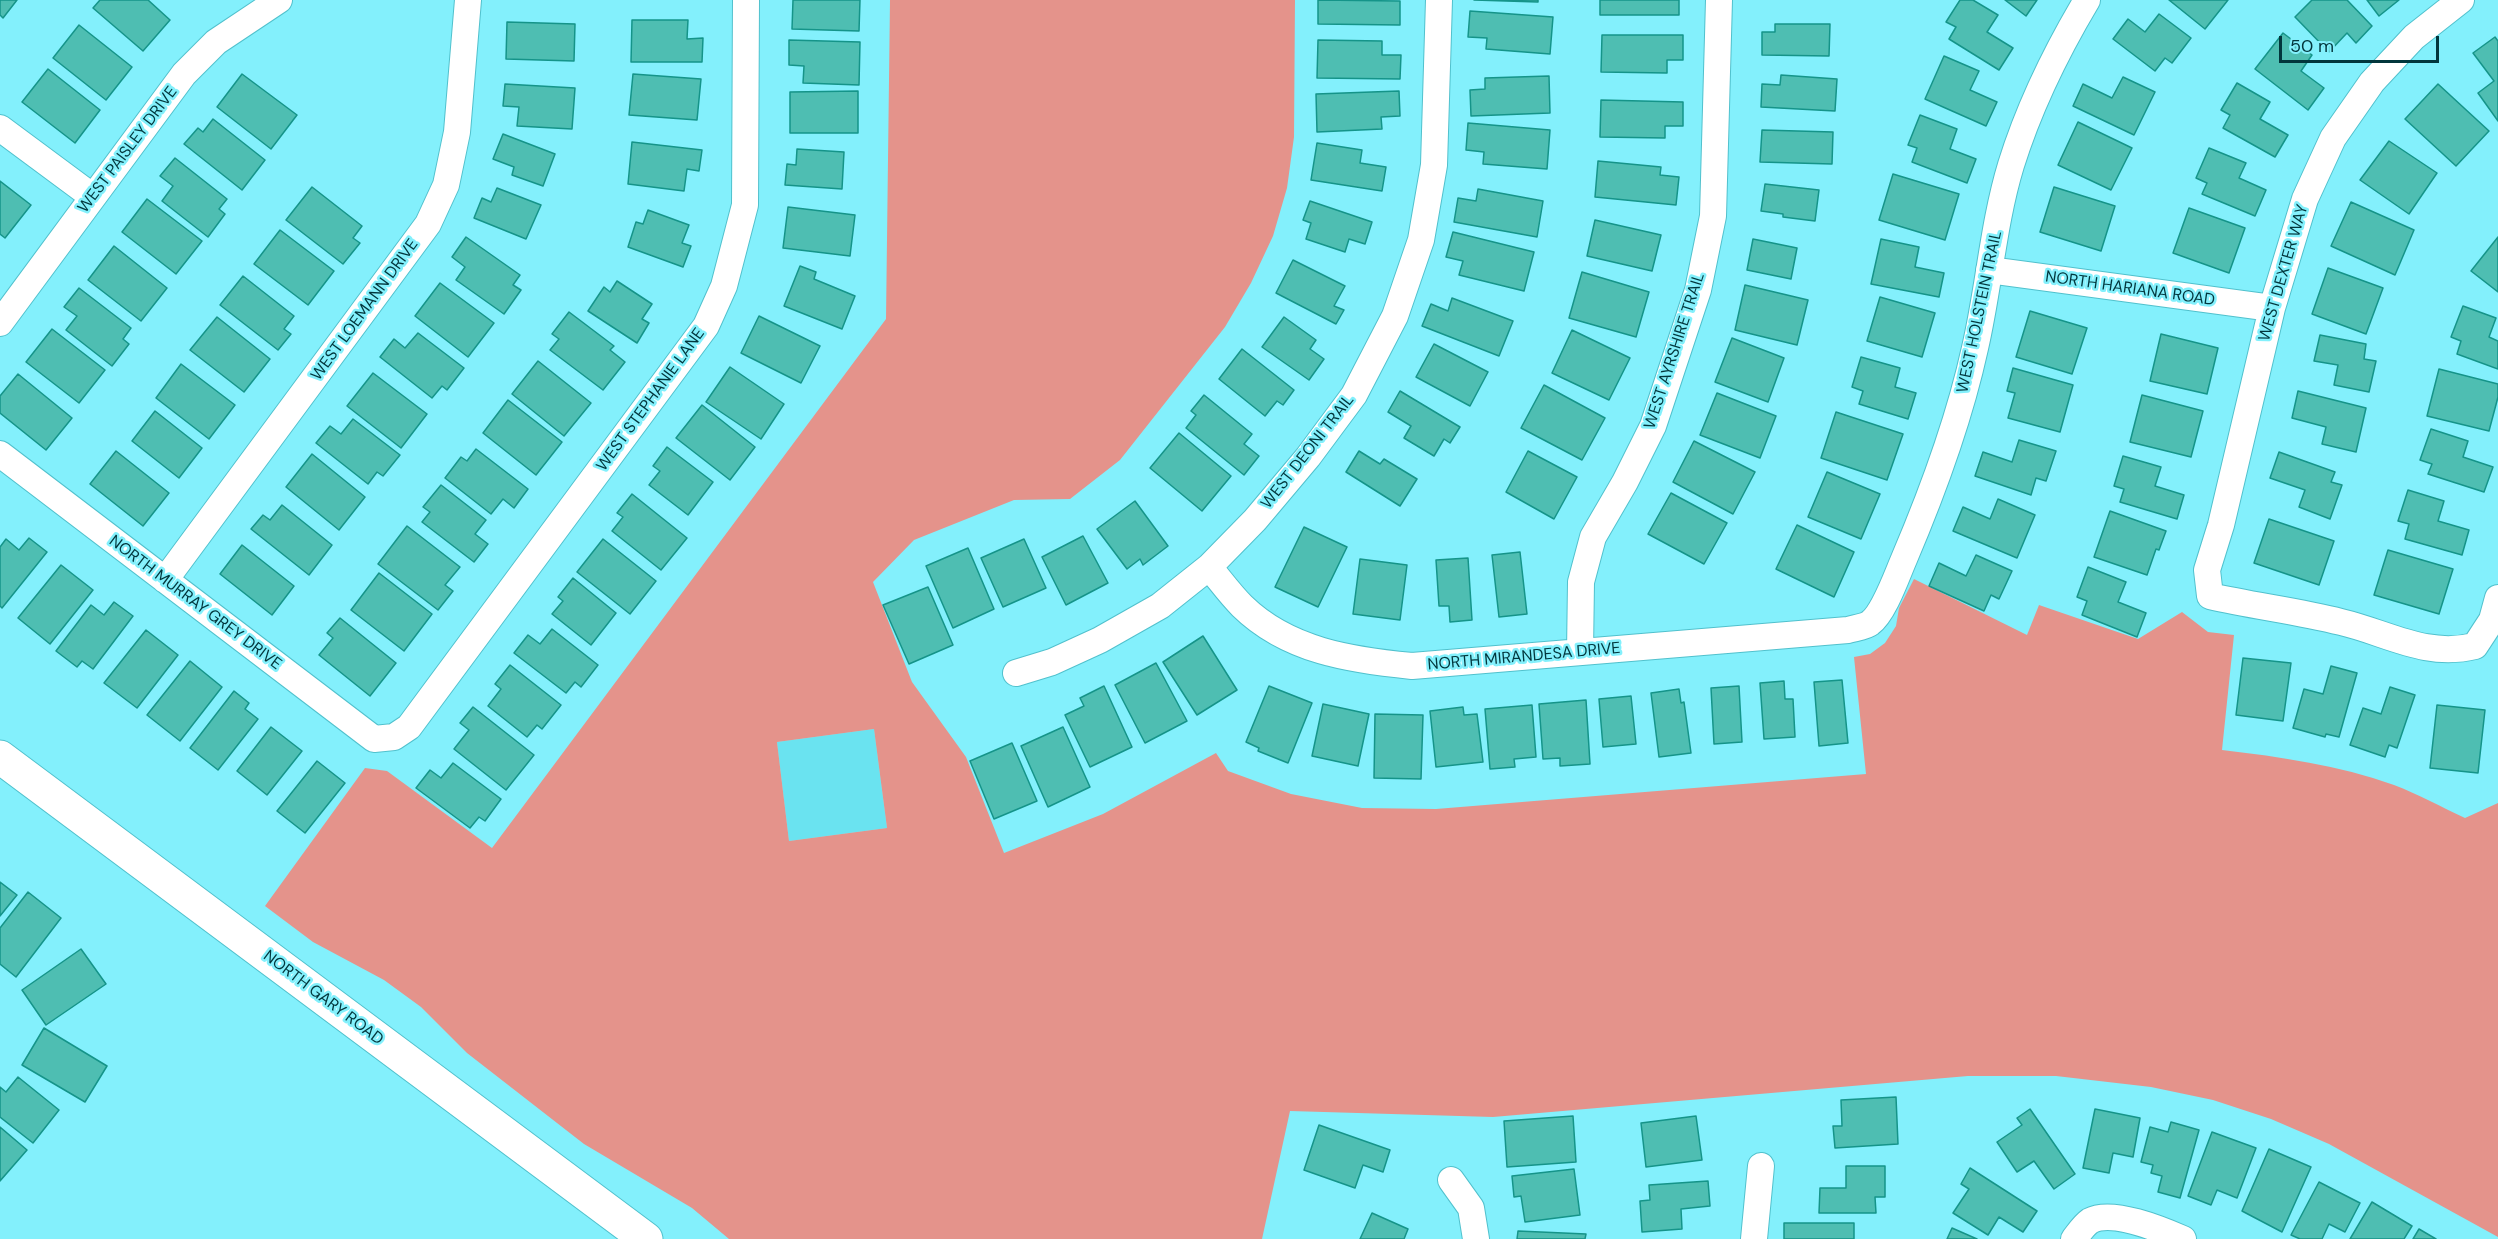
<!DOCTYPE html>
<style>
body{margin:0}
#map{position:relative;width:2498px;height:1239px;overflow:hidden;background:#83f0fc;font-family:"DM Sans",sans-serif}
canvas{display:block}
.scale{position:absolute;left:2279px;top:36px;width:160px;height:27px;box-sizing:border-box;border:3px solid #02363c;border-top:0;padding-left:8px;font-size:18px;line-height:21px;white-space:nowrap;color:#02363c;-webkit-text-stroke:4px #83f0fc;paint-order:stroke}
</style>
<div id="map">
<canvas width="2498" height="1239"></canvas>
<div class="scale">50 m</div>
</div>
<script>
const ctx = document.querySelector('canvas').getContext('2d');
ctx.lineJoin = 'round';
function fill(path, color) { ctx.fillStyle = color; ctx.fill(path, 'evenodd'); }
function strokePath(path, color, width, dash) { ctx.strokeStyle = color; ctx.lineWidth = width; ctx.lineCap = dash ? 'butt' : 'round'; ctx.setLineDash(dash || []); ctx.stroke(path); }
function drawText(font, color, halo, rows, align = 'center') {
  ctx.font = font + ' "DM Sans",sans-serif'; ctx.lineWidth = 5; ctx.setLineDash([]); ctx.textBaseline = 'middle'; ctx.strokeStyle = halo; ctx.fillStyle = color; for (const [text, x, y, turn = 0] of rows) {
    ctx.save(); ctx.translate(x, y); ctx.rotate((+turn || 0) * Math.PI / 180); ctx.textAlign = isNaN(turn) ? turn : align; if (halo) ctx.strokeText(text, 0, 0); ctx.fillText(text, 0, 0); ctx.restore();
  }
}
const built = new Path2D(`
 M874 729 887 828 789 841 777 742Z`);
const green = new Path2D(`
 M890 0H1295L1294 137 1287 188 1273 236 1251 283 1225 327 1120 460 1070 499 1014 500 914 540 873 582 912 682 966 757 1004 853 1103 814 1216 753 1228 771 1291 794 1362 808 1436 809 1866 774 1854 657 1870 654 1885 643 1896 626 1899 608 1914 579 2027 635 2039 605 2138 639 2182 612 2208 632 2234 635 2222 750C2281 757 2338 765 2394 785 2418 794 2441 807 2465 818L2498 803V1237L2329 1144 2271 1119 2213 1100 2151 1087 2056 1076H1968L1493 1117 1290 1111 1262 1239H729L692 1208 584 1144 467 1053 421 1007 384 980 313 942 265 906 365 768 387 771 492 848 886 319ZM874 729 887 828 789 841 777 742Z`);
const building = new Path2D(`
 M0 0H17L3 18 0 15Z
 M100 0H148L170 20 143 51 93 8Z
 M793 0H860L859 31 792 29Z
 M1318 0 1400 1V25L1318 24Z
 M1474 0H1538V2Z
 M1600 0H1679V15H1600Z
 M1960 0H1973L1998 15 1987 32 2013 48 1999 70 1949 39 1956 27 1946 22Z
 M2005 0H2037L2026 16Z
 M2169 0H2228L2205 29Z
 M2312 0H2347L2372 26 2356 43 2347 33 2329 52 2295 17Z
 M2367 0H2399L2379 16Z
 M1470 11 1553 17 1550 54 1486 49 1487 38 1468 37Z
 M2159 14 2191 38 2172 63 2165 58 2155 71 2113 39 2128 19 2145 32Z
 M632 20H688L687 39 703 38 702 62H631Z
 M507 22 575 24 574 61 506 59Z
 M1775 24H1830L1829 56 1762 55V32H1775Z
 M79 25 132 67 106 100 53 58Z
 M2283 33 2312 55 2301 71 2324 88 2308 110 2255 69Z
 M1602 35H1683V60H1667V73L1601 72Z
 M2495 37 2498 41V121L2478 93 2494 81 2473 53Z
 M789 40 860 42 859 85 803 83 804 66 789 65Z
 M1318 40 1382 41V55H1401L1400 79 1317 78Z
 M1944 56 1979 71 1970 90 1997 102 1986 126 1925 99Z
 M48 69 100 110 75 143 22 102Z
 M242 74 297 115 271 149 217 107Z
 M633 74 701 79 697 120 629 115Z
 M1781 75 1837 79 1835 111 1761 107 1762 84 1780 85Z
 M1549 76 1550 113 1471 116 1470 90 1485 89V78Z
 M2123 77 2155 92 2134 135 2073 106 2083 84 2112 98Z
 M2237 83 2270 102 2260 119 2288 135 2275 157 2223 128 2230 115 2221 110Z
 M505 84 575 88 572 129 517 126 519 107 503 106Z
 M2438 84 2489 131 2456 166 2405 119Z
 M858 91V133H790V92Z
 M1399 91 1400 116 1381 117 1382 129 1317 132 1316 94Z
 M1601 100 1683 102V126H1665V138L1600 137Z
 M1920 115 1957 129 1950 149 1976 159 1967 183 1912 162 1917 148 1908 145Z
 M213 119 265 160 242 190 184 144 198 128 203 132Z
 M2078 122 2132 148 2111 190 2058 165Z
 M1468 123 1550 130 1547 169 1483 164 1484 152 1466 150Z
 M1762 130 1833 132 1832 164 1760 162Z
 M503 134 555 154 543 186 512 175 514 167 493 159Z
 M2389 141 2437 173 2409 214 2360 180Z
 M632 142 702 150 699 171 687 169 684 191 628 184Z
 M1317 143 1362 150 1360 163 1386 167 1382 191 1311 180Z
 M2209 148 2246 163 2239 178 2266 190 2255 216 2202 194 2207 183 2196 178Z
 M797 149 844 152 842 189 785 185 787 164 796 165Z
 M175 158 227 199 219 209 225 214 208 237 162 201 173 186 160 176Z
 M1598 161 1661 167 1660 175 1679 177 1676 205 1595 197Z
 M1893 174 1959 194 1945 240 1879 220Z
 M0 181 31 205 5 238 0 234Z
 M1765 184 1819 190 1815 221 1783 217V214L1761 211Z
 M312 187 362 226 353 238 360 243 343 264 286 220Z
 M2054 187 2115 206 2101 251 2040 232Z
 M497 188 541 205 526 239 474 218 482 198 491 202Z
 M1478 189 1543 201 1537 237 1454 222 1458 198 1476 201Z
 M147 199 202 241 176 274 122 232Z
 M1310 201 1372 222 1365 244 1349 239 1345 252 1306 239 1311 223 1303 220Z
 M2351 202 2414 230 2395 275 2331 246Z
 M788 207 855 215 850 256 783 248Z
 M2189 208 2245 228 2229 273 2173 253Z
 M648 210 689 225 682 243 691 246 683 267 628 247 636 222 643 224Z
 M1595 220 1661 235 1652 271 1587 256Z
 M280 230 334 271 308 305 254 264Z
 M1453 232 1534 252 1524 291 1459 275 1463 261 1446 257Z
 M466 237 520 275 513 285 521 290 504 314 456 280 465 267 452 257Z
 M2498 237V292L2471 271Z
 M1753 239 1797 248 1791 279 1747 270Z
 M1881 239 1919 247 1915 267 1944 273 1939 297 1871 284Z
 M114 246 167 288 141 321 88 280Z
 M1293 260 1345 286 1334 306 1344 310 1336 324 1276 293Z
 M800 266 816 272 814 279 855 296 842 329 784 306Z
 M2328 268 2383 288 2366 334 2312 314Z
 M1582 272 1649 292 1636 337 1569 318Z
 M243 276 294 316 284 329 291 334 278 350 220 305Z
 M617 281 652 304 642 319 649 323 637 343 588 311 604 287 610 292Z
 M440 283 494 323 468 357 415 316Z
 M1745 285 1808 300 1797 345 1735 330Z
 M79 288 131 328 123 339 129 344 112 366 66 330 77 316 64 307Z
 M1880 297 1935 313 1922 357 1867 341Z
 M1452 298 1513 321 1499 356 1422 326 1431 304 1448 311Z
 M2463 306 2496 318 2489 337 2498 341V369L2457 354 2461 341 2451 337Z
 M2030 311 2087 328 2072 374 2016 357Z
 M569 312 614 346 610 350 625 362 603 390 550 350 559 339 552 334Z
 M759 316 820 346 801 383 741 353Z
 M217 317 270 359 244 392 190 350Z
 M1284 317 1316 340 1310 349 1324 359 1309 380 1262 347Z
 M52 329 105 370 79 403 26 362Z
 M1572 330 1630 358 1609 400 1552 373Z
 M418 333 464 368 447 390 442 386 432 398 380 357 394 339 405 348Z
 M2161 334 2218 348 2207 394 2150 381Z
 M2320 335 2366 344 2364 359 2376 361 2369 392 2334 385 2338 365 2314 361Z
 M1732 338 1784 358 1768 402 1715 382Z
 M1434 344 1488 372 1470 406 1416 377Z
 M1242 349 1294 390 1283 405 1277 401 1265 416 1219 379Z
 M1861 357 1900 368 1895 387 1916 393 1908 419 1859 404 1863 391 1852 387Z
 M538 361 591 403 564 436 512 394Z
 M181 364 235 405 209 439 156 398Z
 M730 367 784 404 761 439 706 402Z
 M2013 368 2073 385 2060 432 2008 418 2015 393 2007 391Z
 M2439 369 2498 384V397L2489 431 2427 416Z
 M373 373 427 414 401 448 347 406Z
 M18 374 72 418 46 450 0 413V396Z
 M1544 385 1605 418 1582 460 1521 428Z
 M1400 391 1460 427 1450 443 1444 439 1434 456 1404 438 1411 426 1388 412Z
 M2298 391 2366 408 2356 452 2322 444 2326 427 2292 418Z
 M1717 393 1776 416 1760 458 1700 435Z
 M1204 395 1252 434 1244 444 1259 456 1244 475 1186 428 1196 415 1191 411Z
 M2142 395 2203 411 2191 457 2130 442Z
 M508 400 562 442 536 475 483 433Z
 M702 405 755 447 730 480 676 438Z
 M155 411 202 448 179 478 132 441Z
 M1836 412 1903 434 1887 480 1821 458Z
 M353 419 400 455 383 476 377 472 368 484 316 443 330 426 341 434Z
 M2431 429 2468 441 2463 457 2493 467 2484 492 2428 474 2432 464 2420 460Z
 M1179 433 1231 476 1202 511 1150 468Z
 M2019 440 2056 451 2046 481 2036 478 2031 495 1975 476 1983 452 2012 462Z
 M1694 441 1755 472 1733 514 1673 482Z
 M667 447 713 482 688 515 649 485 660 471 653 466Z
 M476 449 528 489 514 508 503 499 491 514 445 478 461 457 467 461Z
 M116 451 169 493 143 526 90 484Z
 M1359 451 1380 464 1384 459 1417 479 1400 506 1346 472Z
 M1528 451 1577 477 1554 519 1506 492Z
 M2279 452 2335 472 2331 482 2342 485 2330 519 2299 507 2305 490 2270 478Z
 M312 454 365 497 339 530 286 487Z
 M2123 456 2161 467 2155 486 2184 495 2177 519 2120 502 2124 489 2114 486Z
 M1827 472 1880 494 1861 539 1808 517Z
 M441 485 486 520 475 534 488 544 474 562 422 522 430 512 423 507Z
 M2408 490 2444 501 2438 521 2469 530 2462 555 2405 539 2409 524 2398 521Z
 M1671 493 1727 523 1704 564 1648 534Z
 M632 494 687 538 661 570 612 531 623 517 617 513Z
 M1998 499 2035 515 2017 558 1953 531 1963 507 1990 519Z
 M1135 501 1168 546 1143 565 1140 559 1127 569 1097 529Z
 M282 505 332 545 309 575 251 529 263 515 270 520Z
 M2110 511 2166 531 2159 550 2156 549 2147 575 2094 557Z
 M2269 519 2334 541 2319 585 2254 563Z
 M1797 525 1854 552 1834 597 1776 569Z
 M407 526 460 567 445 585 453 591 438 610 378 564Z
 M1304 527 1347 547 1318 607 1275 587Z
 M1083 536 1108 583 1066 605 1042 557Z
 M29 538 47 552 2 608 0 606V547L6 539 19 550Z
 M603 539 656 581 630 614 577 572Z
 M1024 539 1046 588 1003 607 981 558Z
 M242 545 294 586 272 615 220 574Z
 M968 548 994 609 953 628 926 566Z
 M2388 550 2453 569 2439 614 2374 595Z
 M1520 552 1527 614 1499 617 1492 555Z
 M1976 555 2012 571 1999 599 1991 595 1984 611 1929 586 1939 563 1966 576Z
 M1468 558 1472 620 1450 622 1449 606H1439L1436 560Z
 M1360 559 1407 565 1400 620 1353 614Z
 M61 565 93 590 50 644 18 618Z
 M2088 567 2126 582 2118 602 2146 613 2137 637 2082 615 2087 601 2077 597Z
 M379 573 432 614 404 651 351 610Z
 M573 578 616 613 591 645 552 614 563 601 558 597Z
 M928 587 953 645 909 664 883 605Z
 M114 602 133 616 93 669 82 661 77 667 56 651 91 605 104 615Z
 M340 618 396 663 370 696 319 655 333 638 327 633Z
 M552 629 598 665 581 687 575 682 566 693 514 653 528 635 540 644Z
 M146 630 178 655 137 708 104 683Z
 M1203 636 1237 690 1197 715 1163 662Z
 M2243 658 2291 663 2283 721 2236 715Z
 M190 661 222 687 180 741 147 715Z
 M1156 663 1187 721 1145 743 1115 685Z
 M510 665 561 705 542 729 537 725 527 737 488 706 501 689 495 684Z
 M2331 666 2357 673 2339 737 2326 734 2325 737 2293 728 2304 689 2323 694Z
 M1842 680 1848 743 1819 746 1814 682Z
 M1784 681 1785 699H1793L1795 737 1764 739 1760 683Z
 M1104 686 1132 747 1090 767 1065 715 1084 706 1080 698Z
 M1269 686 1312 703 1288 763 1258 751 1259 748 1246 742Z
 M1739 686 1742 742 1714 744 1711 688Z
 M2390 687 2415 695 2397 748 2389 745 2385 757 2350 745 2363 708 2381 714Z
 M1679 689 1681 703 1684 702 1691 753 1659 757 1651 693Z
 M234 691 249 703 245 709 258 719 218 770 190 748Z
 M1631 696 1636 744 1603 747 1599 699Z
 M1586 700 1590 764 1560 766V758L1543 759 1539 704Z
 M1323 704 1369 714 1358 766 1312 756Z
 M1532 705 1536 757 1514 759 1515 767 1490 769 1485 709Z
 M2437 705 2485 710 2478 773 2430 768Z
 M473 707 534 755 506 790 454 749 469 730 460 723Z
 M1463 707 1464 715 1477 714 1483 762 1436 767 1430 711Z
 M1375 714 1423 715 1421 779 1374 778Z
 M271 727 302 751 267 795 237 771Z
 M1063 727 1090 787 1048 807 1021 746Z
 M1012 743 1037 801 994 819 970 761Z
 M317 761 345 783 305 833 277 811Z
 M453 763 501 799 485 821 479 817 470 828 416 788 430 770 441 778Z
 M0 882 17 895 0 916Z
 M28 892 61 918 16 977 0 964V928Z
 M81 949 106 984 46 1025 22 990Z
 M44 1028 107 1066 85 1102 22 1065Z
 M18 1077 59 1110 33 1143 0 1117V1087L6 1092Z
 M1896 1097 1898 1144 1835 1148 1833 1126H1842L1841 1100Z
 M2030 1109 2075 1174 2054 1189 2034 1161 2017 1172 1997 1142 2022 1125 2017 1118Z
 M2095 1109 2140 1118 2133 1157 2113 1153 2109 1173 2083 1168Z
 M1573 1116 1576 1162 1507 1167 1504 1121Z
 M1696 1116 1702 1160 1646 1167 1641 1123Z
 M2171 1122 2199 1130 2180 1198 2158 1192 2162 1176 2151 1173 2153 1165 2141 1162 2150 1127 2168 1132Z
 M1319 1125 1390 1150 1383 1172 1363 1165 1355 1188 1304 1170Z
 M0 1127 27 1150 0 1181Z
 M2212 1132 2256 1148 2237 1198 2217 1190 2211 1205 2188 1196Z
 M2269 1149 2311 1167 2282 1232 2242 1211Z
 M1846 1166H1885V1197H1875L1876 1213H1819L1820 1188H1846Z
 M1970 1168 2037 1211 2023 1232 1999 1217 1988 1235 1953 1213 1969 1189 1961 1184Z
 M1574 1169 1580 1215 1525 1222 1521 1196 1514 1197 1512 1176Z
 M1708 1181 1710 1206 1681 1209 1682 1229 1642 1232 1640 1201 1650 1200 1649 1185Z
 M2319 1182 2360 1203 2345 1232 2329 1224 2322 1239H2300L2291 1235Z
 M2372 1202 2412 1226 2404 1239H2350Z
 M1372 1213 1408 1229 1404 1239H1360Z
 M1784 1223H1854V1239H1784Z
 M1952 1228 1977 1239H1947Z
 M2419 1229 2436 1239H2413Z
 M1518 1231 1586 1234 1585 1239H1517Z`);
const street = new Path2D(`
 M2461 0 2414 37 2372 82 2333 138 2305 199 2272 308 2221 525 2207 570 2210 596C2253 606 2298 611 2341 622 2388 633 2425 658 2475 646L2492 620 2498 598
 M0 128 93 197
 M1989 270 2272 308
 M0 323 184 74 216 42 279 0
 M0 454 374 739 394 737 409 727 706 326 724 286 745 205 746 0
 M1209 567C1220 580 1230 594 1242 606 1288 651 1351 660 1412 666L1848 630C1854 628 1865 627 1870 623 1884 613 1897 575 1904 559 1933 491 1959 421 1975 348 1989 288 1993 224 2011 165 2029 107 2056 52 2087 0
 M165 580 428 224 446 185 457 132 468 0
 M1580 652 1581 582 1593 537 1625 482 1653 426 1698 290 1713 216 1719 0
 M1016 673 1052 662 1100 640 1160 606 1209 567 1255 520 1308 457 1354 395 1395 316 1421 240 1434 165 1439 0
 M1451 1180 1471 1208 1476 1239
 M1754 1239 1761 1166
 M2074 1239C2078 1234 2084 1225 2090 1221 2112 1209 2162 1230 2183 1239`);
const secondary = new Path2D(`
 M0 757 646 1239`);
const streetNames = [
 ["WEST PAISLEY DRIVE",128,150,-53],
 ["WEST DEXTER WAY",2284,273,-74],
 ["NORTH HARIANA ROAD",2130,289,8],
 ["WEST LOEMANN DRIVE",365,310,-54],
 ["WEST HOLSTEIN TRAIL",1980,312,-78],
 ["WEST AYRSHIRE TRAIL",1675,351,-72],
 ["WEST STEPHANIE LANE",651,400,-54],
 ["WEST DEONI TRAIL",1308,452,-52],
 ["NORTH MURRAY GREY DRIVE",195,603,37],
 ["NORTH MIRANDESA DRIVE",1524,657,-5],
 ["NORTH GARY ROAD",323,998,37]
];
fill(built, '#6ae3f0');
fill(green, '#e4938b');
fill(building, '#4ebeb2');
strokePath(building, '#159489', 1.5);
strokePath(street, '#51c1cd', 28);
strokePath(secondary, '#51c1cd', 35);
strokePath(street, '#fff', 26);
strokePath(secondary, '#fff', 33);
drawText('16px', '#02363c', '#83f0fc', streetNames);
</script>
